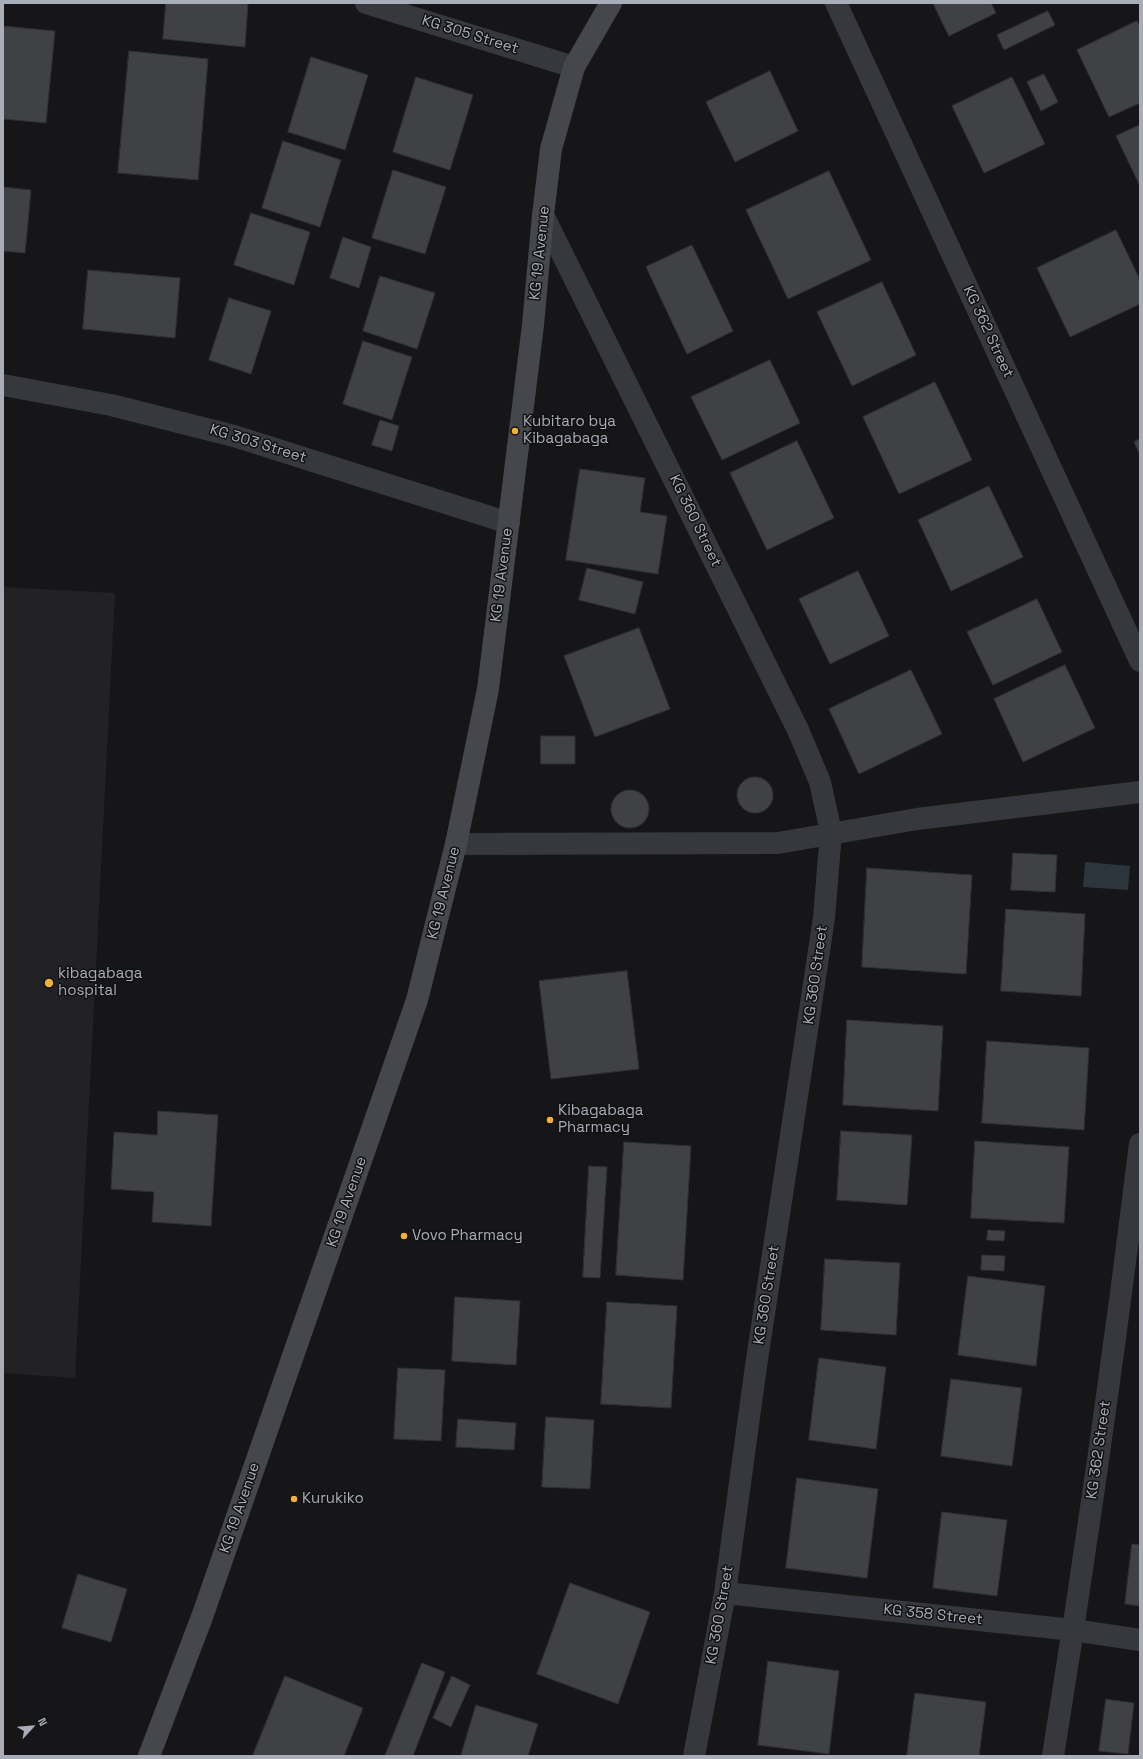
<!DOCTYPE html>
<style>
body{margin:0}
#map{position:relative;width:1143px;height:1759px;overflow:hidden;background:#161618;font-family:"Space Grotesk",sans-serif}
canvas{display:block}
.frame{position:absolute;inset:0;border:4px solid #a8adb8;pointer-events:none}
.north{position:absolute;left:12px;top:1707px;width:40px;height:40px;-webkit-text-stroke:3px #111113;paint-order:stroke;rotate:64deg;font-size:11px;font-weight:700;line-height:16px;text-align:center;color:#a8adb8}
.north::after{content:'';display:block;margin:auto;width:14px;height:18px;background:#a8adb8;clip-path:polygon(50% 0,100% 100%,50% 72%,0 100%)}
</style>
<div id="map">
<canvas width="1143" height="1759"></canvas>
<div class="frame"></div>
<div class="north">N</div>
</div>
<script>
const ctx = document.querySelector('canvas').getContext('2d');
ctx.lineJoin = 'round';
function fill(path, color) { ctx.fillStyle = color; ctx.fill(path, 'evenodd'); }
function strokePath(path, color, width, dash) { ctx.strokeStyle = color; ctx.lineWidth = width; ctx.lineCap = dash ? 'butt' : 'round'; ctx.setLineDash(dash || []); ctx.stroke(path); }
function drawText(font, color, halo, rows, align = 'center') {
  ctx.font = font + ' "Space Grotesk",sans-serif'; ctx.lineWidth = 3; ctx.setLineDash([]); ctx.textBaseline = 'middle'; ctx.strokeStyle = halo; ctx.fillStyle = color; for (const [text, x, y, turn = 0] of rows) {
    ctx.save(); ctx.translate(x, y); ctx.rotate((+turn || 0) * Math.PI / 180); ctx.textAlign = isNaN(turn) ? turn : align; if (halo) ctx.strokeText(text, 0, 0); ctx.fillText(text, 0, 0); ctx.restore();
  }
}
const built = new Path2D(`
 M3 587 115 593 75 1378 3 1373Z`);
const water = new Path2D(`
 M1085 862 1130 866 1128 890 1083 887Z`);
const building = new Path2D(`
 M166 3H248L245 47 163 39Z
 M933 3H991L996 13 949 36Z
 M1048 11 1055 25 1004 50 997 35Z
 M1137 21 1140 26V103L1109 117 1077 50Z
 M3 26 55 31 46 123 3 119Z
 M129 51 208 59 198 180 118 173Z
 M311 57 368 75 345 150 288 132Z
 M770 71 798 131 735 162 706 102Z
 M1044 74 1058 102 1041 111 1027 82Z
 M416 77 473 95 450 170 393 152Z
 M1012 77 1045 144 984 173 952 106Z
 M1140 125V186L1116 136Z
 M283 141 341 160 320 227 262 208Z
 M393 170 446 187 425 254 372 238Z
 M829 171 871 260 788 299 746 210Z
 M3 187 31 190 25 253 3 251Z
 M251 213 310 232 294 285 234 265Z
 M1116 230 1140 280V304L1070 337 1037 268Z
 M343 237 371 247 359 288 330 278Z
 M692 245 733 331 687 354 646 267Z
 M88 270 180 278 175 338 83 329Z
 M380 276 435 293 417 349 363 331Z
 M882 282 916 355 852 386 817 312Z
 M229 298 271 311 251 374 209 360Z
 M363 341 412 357 392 420 343 404Z
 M770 360 800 423 722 460 691 397Z
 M935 382 972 460 899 494 863 417Z
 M380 420 399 426 392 451 372 445Z
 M1140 439V455L1134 442Z
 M797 441 834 518 767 550 730 473Z
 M580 469 645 478 640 512 667 516 658 574 566 560Z
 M989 486 1023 557 951 591 918 520Z
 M587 568 643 582 635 614 579 600Z
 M858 571 889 636 830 664 799 599Z
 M1037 599 1062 652 993 685 967 632Z
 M639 628 670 709 595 737 564 656Z
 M1065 665 1095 728 1023 762 994 699Z
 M911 670 942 734 859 774 829 709Z
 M541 736H575V764H541Z
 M737 795a18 18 0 1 1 36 0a18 18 0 1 1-36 0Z
 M611 809a19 19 0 1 1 38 0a19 19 0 1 1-38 0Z
 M1013 853 1057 855 1055 892 1011 890Z
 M867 868 972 875 966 974 862 967Z
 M1006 909 1085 914 1081 996 1001 991Z
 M627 971 639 1069 551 1079 539 981Z
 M847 1020 943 1026 938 1111 843 1105Z
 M987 1041 1089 1048 1084 1130 982 1123Z
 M158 1111 218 1115 211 1226 152 1222 154 1192 111 1189 114 1132 157 1135Z
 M841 1131 912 1135 907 1205 837 1200Z
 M975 1141 1069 1147 1064 1223 971 1218Z
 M624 1142 691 1146 683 1280 616 1275Z
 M589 1166 607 1167 600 1278 583 1277Z
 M988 1230 1005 1231 1004 1241 987 1240Z
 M982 1255 1005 1256 1004 1271 981 1270Z
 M825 1259 900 1263 896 1335 821 1330Z
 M968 1276 1045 1286 1036 1366 958 1355Z
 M455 1297 520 1301 516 1365 452 1361Z
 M607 1302 677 1306 671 1408 601 1404Z
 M819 1358 886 1367 876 1449 809 1440Z
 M398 1368 445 1370 441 1441 394 1439Z
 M951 1379 1022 1388 1012 1466 941 1456Z
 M546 1417 594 1420 590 1489 542 1487Z
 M458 1419 516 1423 514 1450 456 1447Z
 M797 1478 878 1489 867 1578 786 1568Z
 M942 1512 1007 1520 997 1596 933 1588Z
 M1132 1544 1140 1545V1606L1125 1604Z
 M78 1574 127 1589 111 1642 62 1628Z
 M570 1583 650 1612 618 1704 537 1674Z
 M768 1661 839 1671 829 1754 758 1745Z
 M422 1663 445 1672 413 1756H385Z
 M285 1676 363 1708 344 1756H257L253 1755Z
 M452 1676 470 1685 451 1727 433 1718Z
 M915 1693 986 1702 979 1756H907Z
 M1106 1699 1134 1703 1128 1754 1099 1751Z
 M476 1705 538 1724 528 1756H461Z`);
const minor = new Path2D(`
 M366 3 574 67
 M836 3 1140 661
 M543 215 798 730 820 782 831 832 824 918 756 1366 725 1593 694 1756
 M456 844 778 843 917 819 1140 792
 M725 1593 1073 1630 1140 1640
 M1053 1756C1086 1552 1115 1348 1140 1144`);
const tertiary = new Path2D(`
 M3 385 111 405 234 436 509 523`);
const secondary = new Path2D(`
 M149 1756 202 1617 417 1000 456 844 488 689 533 325 543 215 551 149 574 67 611 3`);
const markers = [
 [515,431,4,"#f2b134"],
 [49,983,5,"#f2b134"],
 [550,1120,4,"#f2b134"],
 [404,1236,4,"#f2b134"],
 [294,1499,4,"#f2b134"]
];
const streetNames = [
 ["KG 305 Street",470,35,17],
 ["KG 19 Avenue",540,253,-84],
 ["KG 362 Street",988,332,65],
 ["KG 303 Street",258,444,17],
 ["KG 360 Street",695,521,64],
 ["KG 19 Avenue",502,575,-83],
 ["KG 19 Avenue",444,893,-76],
 ["KG 360 Street",816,975,-82],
 ["KG 19 Avenue",347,1202,-71],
 ["KG 360 Street",767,1295,-81],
 ["KG 362 Street",1099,1450,-82],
 ["KG 19 Avenue",240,1508,-71],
 ["KG 360 Street",720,1615,-80],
 ["KG 358 Street",933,1615,6]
];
const poiNames = [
 ["Kubitaro bya",523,422],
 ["Kibagabaga",523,439],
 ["kibagabaga",58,974],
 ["hospital",58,991],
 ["Kibagabaga",558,1111],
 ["Pharmacy",558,1128],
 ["Vovo Pharmacy",412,1236],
 ["Kurukiko",302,1499]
];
fill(built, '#222225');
fill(water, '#2c353c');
fill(building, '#404145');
strokePath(building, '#303034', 1);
strokePath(minor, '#37383d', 22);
strokePath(tertiary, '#37383d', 22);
strokePath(secondary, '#45474d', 22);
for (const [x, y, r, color] of markers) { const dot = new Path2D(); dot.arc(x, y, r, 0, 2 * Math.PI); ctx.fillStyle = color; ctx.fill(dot); strokePath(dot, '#111113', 1.5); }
drawText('15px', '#a8adb8', '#111113', streetNames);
drawText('15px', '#a8adb8', '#111113', poiNames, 'left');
</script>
